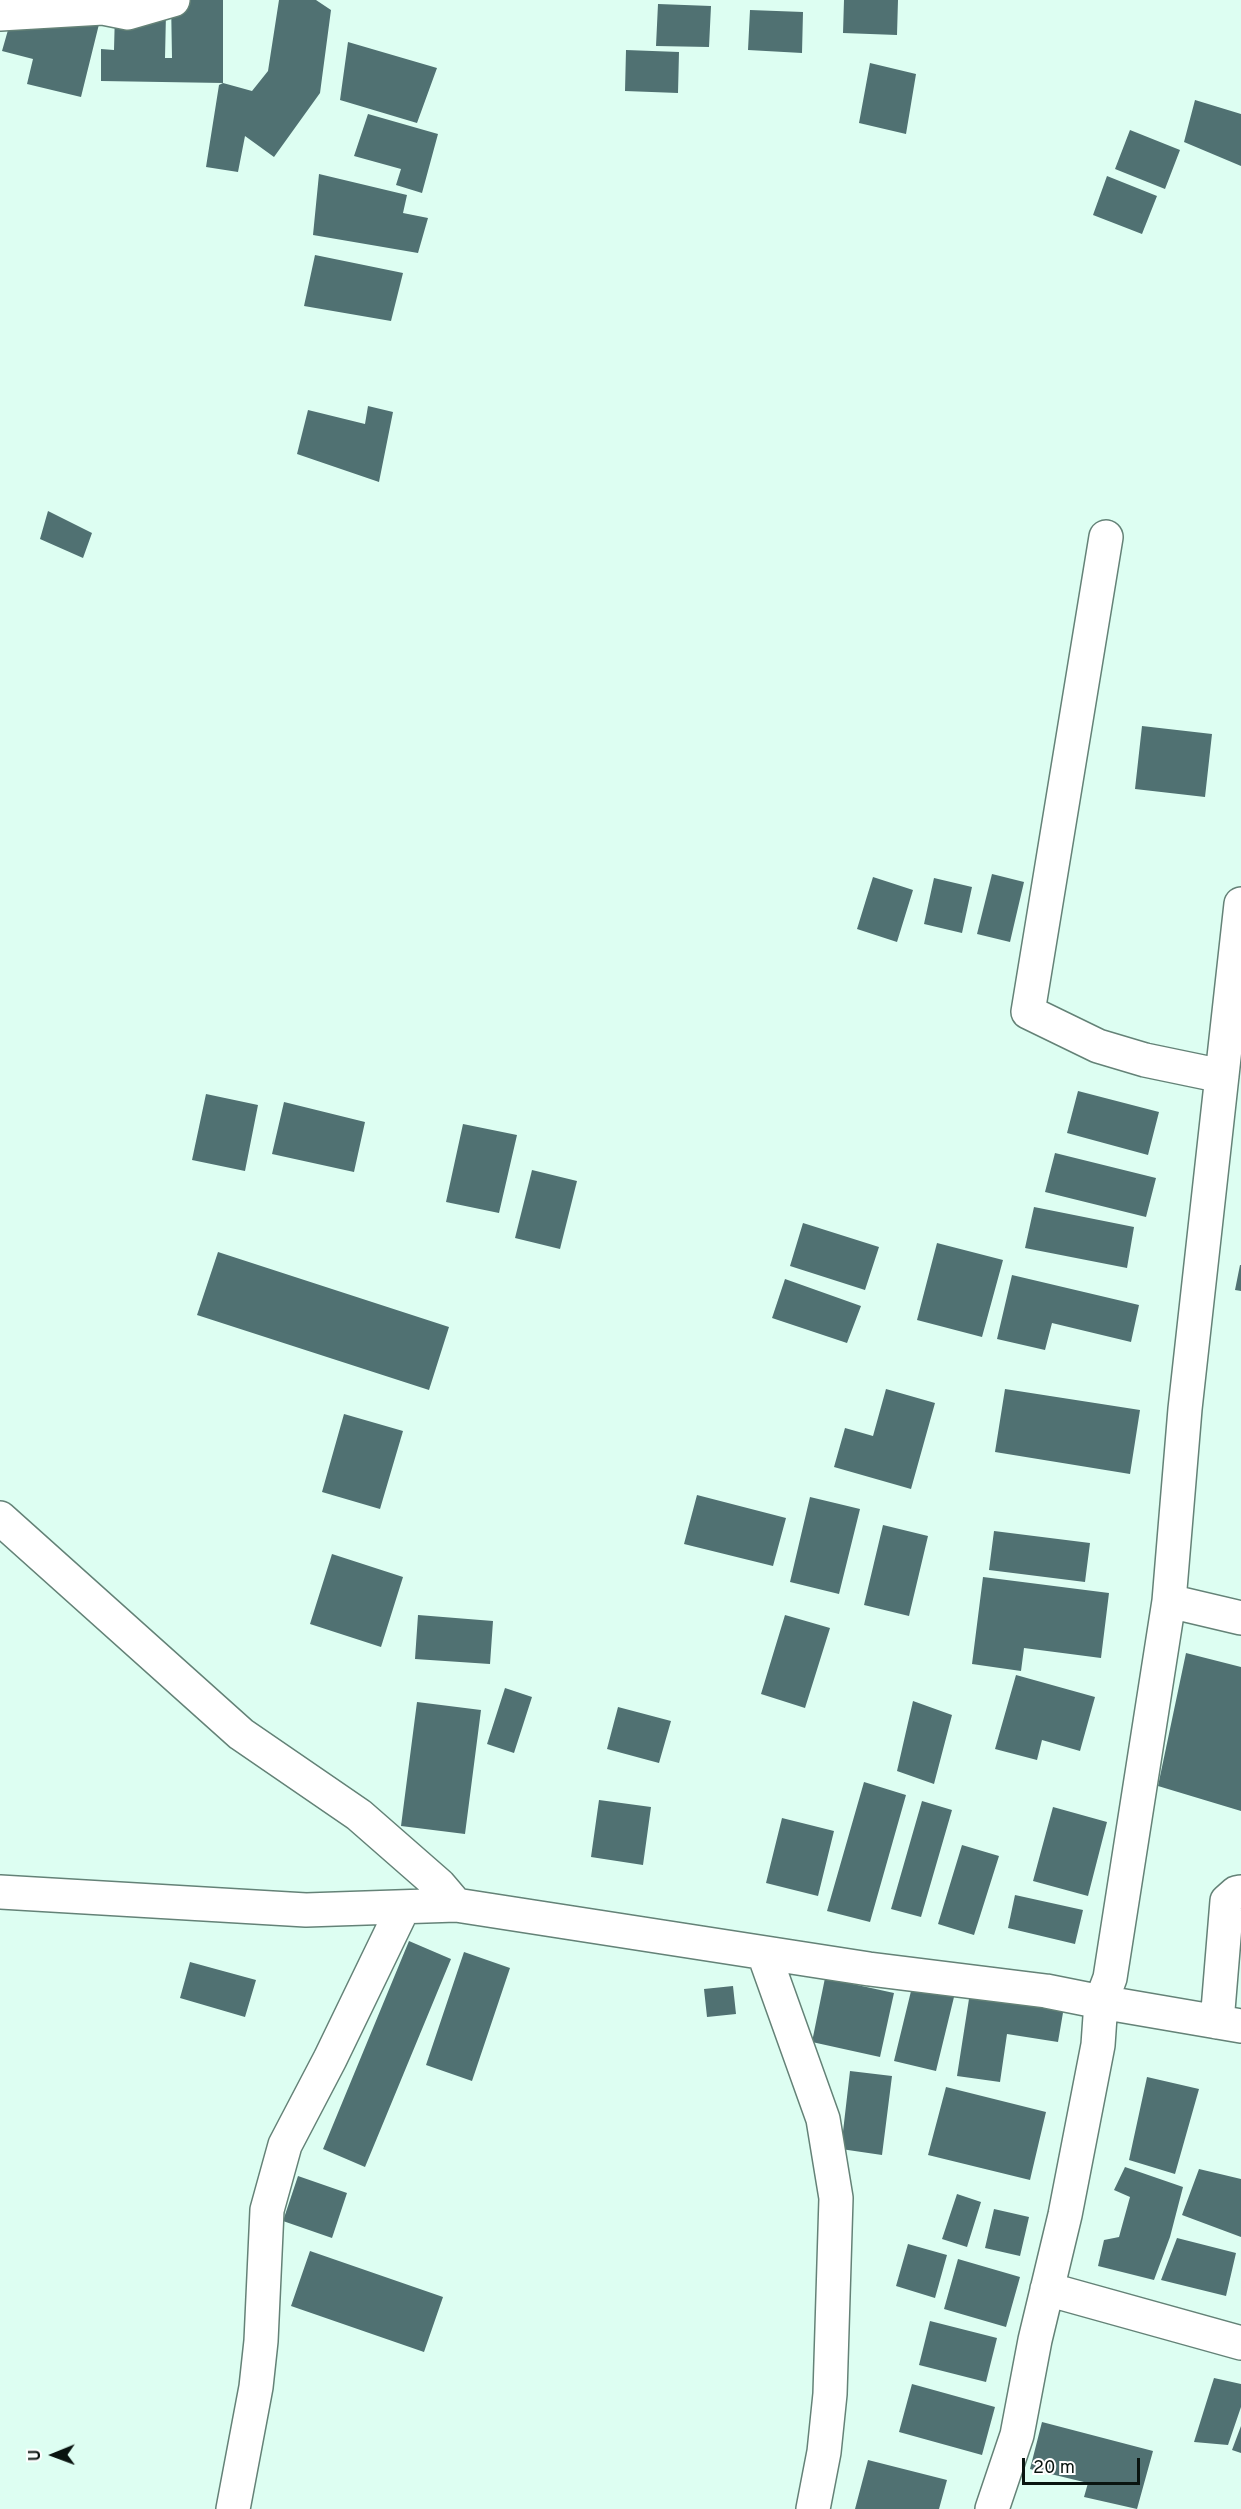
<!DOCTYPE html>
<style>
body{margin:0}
#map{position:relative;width:1241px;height:2509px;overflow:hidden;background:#ddfef2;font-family:Overpass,sans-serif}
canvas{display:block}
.north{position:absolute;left:24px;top:2425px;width:60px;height:60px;-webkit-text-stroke:4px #fff;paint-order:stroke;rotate:269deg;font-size:16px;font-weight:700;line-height:24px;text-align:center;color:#091410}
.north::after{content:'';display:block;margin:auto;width:21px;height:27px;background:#091410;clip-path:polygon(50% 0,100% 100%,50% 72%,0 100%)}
.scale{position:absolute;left:1022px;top:2458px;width:118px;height:27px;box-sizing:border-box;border:3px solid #091410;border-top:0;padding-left:8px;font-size:18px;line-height:21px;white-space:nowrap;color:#091410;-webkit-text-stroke:4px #fff;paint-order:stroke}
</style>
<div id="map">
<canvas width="1241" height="2509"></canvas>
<div class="north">U</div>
<div class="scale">20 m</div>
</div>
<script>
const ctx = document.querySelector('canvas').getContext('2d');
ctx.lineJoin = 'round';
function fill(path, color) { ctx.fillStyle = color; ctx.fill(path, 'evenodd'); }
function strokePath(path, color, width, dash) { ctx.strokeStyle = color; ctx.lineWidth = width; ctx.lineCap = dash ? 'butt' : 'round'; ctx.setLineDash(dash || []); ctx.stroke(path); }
const building = new Path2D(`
 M171 0H223V83L252 91 268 71 279 0H316L331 10 320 93 274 157 245 136 238 172 206 167 219 85 223 83 101 81V49L114 50 115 12 166 13 165 58H172Z
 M844 0H898L897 35 843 33Z
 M658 4 711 6 709 47 656 46Z
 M103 8 81 97 27 84 33 59 2 51 12 16Z
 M750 10 803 12 802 53 748 50Z
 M348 42 437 68 417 123 340 100Z
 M626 50 679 52 678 93 625 91Z
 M870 63 916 74 906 134 859 123Z
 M1195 100 1241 114V166L1184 142Z
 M368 114 438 134 422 193 396 185 401 169 354 156Z
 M1130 130 1180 150 1165 189 1115 169Z
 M319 174 407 195 403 213 428 218 418 253 313 235Z
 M1107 176 1157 196 1142 234 1093 215Z
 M315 255 403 273 391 321 304 306Z
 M368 406 393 412 379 482 297 454 308 410 365 424Z
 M48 511 92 533 83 558 40 539Z
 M1142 726 1212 734 1205 797 1135 789Z
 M992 874 1024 882 1010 942 977 934Z
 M873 877 913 890 897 942 857 929Z
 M934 878 972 887 962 933 924 924Z
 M1078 1091 1159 1112 1148 1155 1067 1133Z
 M206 1094 258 1105 245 1171 192 1160Z
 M284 1102 365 1122 354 1172 272 1154Z
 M463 1124 517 1135 499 1213 446 1202Z
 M1055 1153 1156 1178 1146 1217 1045 1192Z
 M532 1170 577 1181 560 1249 515 1238Z
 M1034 1207 1134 1227 1127 1268 1025 1248Z
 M803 1223 879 1247 865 1290 790 1266Z
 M937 1243 1003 1260 982 1337 917 1320Z
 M218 1252 449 1327 429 1390 197 1315Z
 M1240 1265H1241V1291L1235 1290Z
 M1012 1275 1139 1305 1131 1342 1052 1323 1045 1350 997 1339Z
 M785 1279 861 1306 847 1343 772 1318Z
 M886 1389 935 1403 911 1489 834 1467 845 1428 873 1436Z
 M1005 1389 1140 1410 1130 1474 995 1452Z
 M344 1414 403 1431 380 1509 322 1492Z
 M697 1495 786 1518 773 1566 684 1544Z
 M810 1497 860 1509 839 1594 790 1582Z
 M883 1525 928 1536 909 1616 864 1605Z
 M994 1531 1090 1543 1085 1582 989 1570Z
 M332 1554 403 1577 381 1647 310 1624Z
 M983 1577 1109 1593 1101 1658 1024 1648 1021 1671 972 1664Z
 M418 1615 493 1621 490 1664 415 1659Z
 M785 1615 830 1628 805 1708 761 1694Z
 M1186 1653 1241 1667V1811L1158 1786Z
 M1016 1675 1095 1697 1080 1751 1042 1740 1037 1760 995 1749Z
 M505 1688 532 1697 514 1753 487 1744Z
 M913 1701 952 1715 934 1784 897 1771Z
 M417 1702 481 1710 465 1834 401 1826Z
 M618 1707 671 1721 659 1763 607 1749Z
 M864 1782 906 1795 870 1922 827 1911Z
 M599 1800 651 1807 643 1865 591 1857Z
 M922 1801 952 1810 921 1917 891 1909Z
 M1053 1807 1107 1822 1088 1896 1033 1881Z
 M782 1818 834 1831 818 1896 766 1883Z
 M962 1845 999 1856 974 1935 938 1924Z
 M1015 1895 1083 1910 1075 1944 1008 1928Z
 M409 1941 451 1959 365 2167 323 2149Z
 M464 1952 510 1968 472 2081 426 2065Z
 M190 1962 256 1980 245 2017 180 1998Z
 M825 1978 894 1993 880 2057 812 2042Z
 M733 1986 736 2014 707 2017 704 1989Z
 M971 1986 1065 2001 1058 2042 1007 2034 1000 2082 957 2076Z
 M912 1987 954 1997 936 2071 894 2061Z
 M850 2071 892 2076 882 2155 841 2149Z
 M1147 2077 1199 2089 1175 2174 1129 2160Z
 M946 2087 1046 2112 1030 2180 928 2155Z
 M1125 2167 1183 2187 1170 2237 1154 2280 1098 2266 1104 2240 1119 2237 1130 2197 1114 2190Z
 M1199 2169 1241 2179V2237L1182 2215Z
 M298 2176 347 2193 332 2238 283 2221Z
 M957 2194 981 2202 967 2247 942 2239Z
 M994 2209 1029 2217 1020 2256 985 2248Z
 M1177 2238 1236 2253 1226 2296 1161 2280Z
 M908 2244 947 2255 935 2298 896 2286Z
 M310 2251 443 2297 424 2352 291 2306Z
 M958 2259 1020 2277 1006 2327 944 2309Z
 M930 2321 997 2338 986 2382 919 2365Z
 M1214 2378 1241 2384V2407L1228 2445 1194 2442Z
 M912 2384 995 2407 982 2455 899 2432Z
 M1042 2422 1153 2451 1137 2509 1084 2497 1088 2483 1030 2469Z
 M1241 2426V2453L1232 2450Z
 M868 2460 947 2480 939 2509H855Z`);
const street = new Path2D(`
 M0 14 103 8 128 13 173 0
 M1106 537 1028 1012 1098 1046 1145 1060 1222 1076
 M0 1518 241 1734 359 1815 439 1885 456 1905
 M1169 1601 1241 1618
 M0 1892 306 1910 456 1905 869 1969 1046 1991 1101 2002 1110 1978 1169 1601 1185 1409 1241 904
 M764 1954 823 2119 836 2198 830 2394 824 2452 813 2509
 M1217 2022 1227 1901 1236 1893 1241 1892
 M1047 2289 1241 2343
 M233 2509 256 2387 261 2341 267 2210 285 2145 330 2059 403 1908
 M992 2509 1017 2435 1035 2340 1065 2215 1098 2045 1101 2002 1241 2026`);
fill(building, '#507172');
strokePath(street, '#648277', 36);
strokePath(street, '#fff', 33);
</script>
